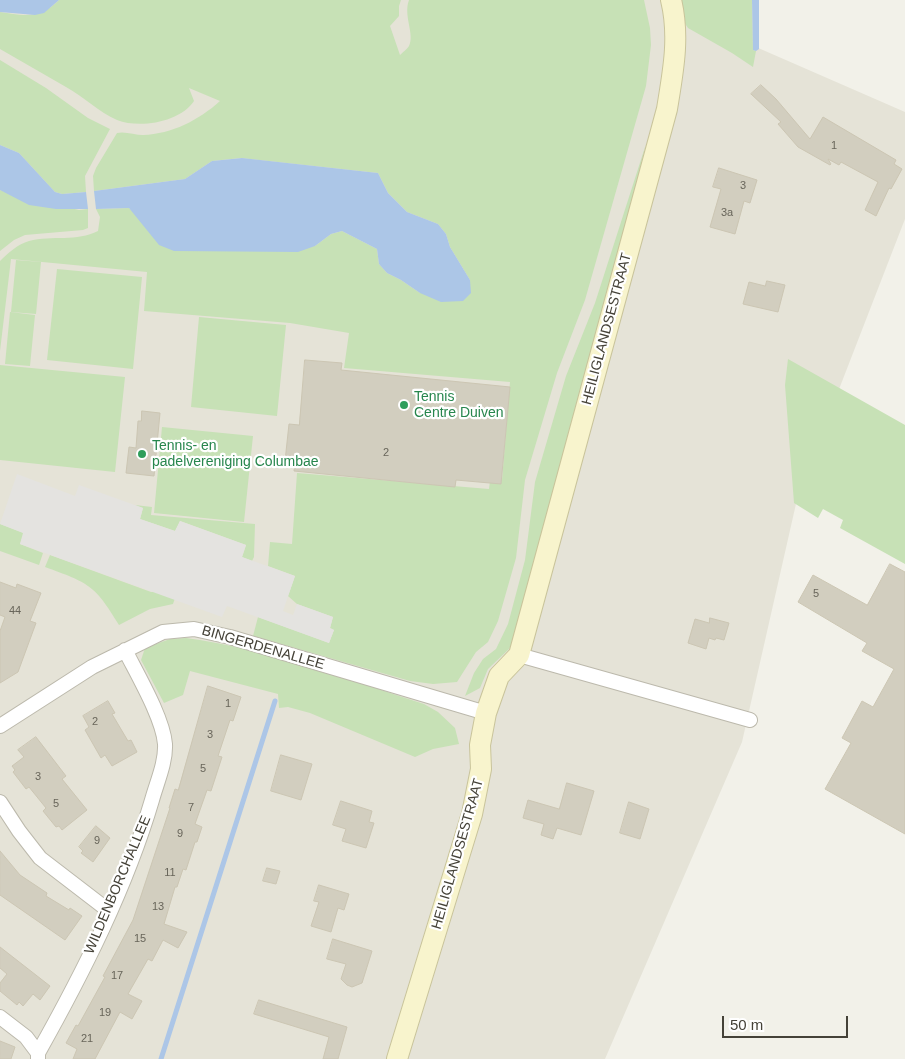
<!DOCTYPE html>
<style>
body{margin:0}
#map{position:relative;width:905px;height:1059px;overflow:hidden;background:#f2f1e9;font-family:Helvetica,sans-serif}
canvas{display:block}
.scale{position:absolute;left:722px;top:1016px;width:126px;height:22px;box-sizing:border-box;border:2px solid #454238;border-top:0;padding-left:6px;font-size:15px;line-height:18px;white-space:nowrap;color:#454238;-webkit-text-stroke:4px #fff;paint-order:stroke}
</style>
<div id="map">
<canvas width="905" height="1059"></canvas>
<div class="scale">50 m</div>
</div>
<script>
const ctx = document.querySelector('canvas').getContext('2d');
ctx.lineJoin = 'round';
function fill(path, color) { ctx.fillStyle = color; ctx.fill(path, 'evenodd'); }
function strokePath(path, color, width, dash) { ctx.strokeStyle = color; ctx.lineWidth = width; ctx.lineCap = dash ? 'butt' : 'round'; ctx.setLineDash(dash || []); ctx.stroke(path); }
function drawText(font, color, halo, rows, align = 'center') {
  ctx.font = font + ' Helvetica,sans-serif'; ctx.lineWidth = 4.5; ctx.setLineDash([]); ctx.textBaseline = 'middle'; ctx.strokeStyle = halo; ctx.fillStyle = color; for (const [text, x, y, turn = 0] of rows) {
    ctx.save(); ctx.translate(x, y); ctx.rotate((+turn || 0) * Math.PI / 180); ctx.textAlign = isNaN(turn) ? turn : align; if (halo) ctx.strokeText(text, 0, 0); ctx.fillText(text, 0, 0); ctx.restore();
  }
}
const residential = new Path2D(`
 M0 0H757L756 47 905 112V219L798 495 742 742 605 1059H0Z`);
const green = new Path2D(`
 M59 0H401L399 6V16L390 26 400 55C402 53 407 49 409 46 415 34 403 16 409 0H644L650 28 651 45 646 86 585 300 557 373 525 480 516 558 498 621 488 642 476 652 457 682 433 684 410 681 253 636 258 617 329 643 334 630 330 628 333 617 297 604 288 596 295 576 268 566 270 542 292 544 297 473 489 489 490 481 502 480 510 382 344 368 349 333 290 323 144 311 147 272 11 259 0 351V261C8 253 18 244 29 241 52 235 77 242 98 231L100 217 96 209 129 208 132 211 315 246 331 234 342 231 377 249 379 264 387 273 401 280 420 293 470 280 450 247 446 234 438 224 407 212 388 193 378 173 241 158 212 161 185 179 94 191 93 176 96 168 117 133C125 131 135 135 143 135 172 134 199 120 220 101L189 88 194 101C180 122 140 129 117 120 99 112 84 97 66 87 44 74 22 62 0 49V12C24 16 40 19 59 0Z
 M679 0H752L753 50 756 51 753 67 732 53 688 28 684 22Z
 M0 60 46 88 88 118 110 129 85 176 86 192 62 194 55 192 19 153 0 145Z
 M646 144 581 409 514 639 509 649 488 669 480 688 465 696 474 673 483 659 496 649 508 624 525 560 535 482 566 376 595 303Z
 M0 190 11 194 79 210 88 209V228L83 230 25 235 14 240 0 251Z
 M16 260 41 262 36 314 11 312Z
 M57 269 142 277 133 369 47 360Z
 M10 312 35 315 30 366 5 364Z
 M199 317 286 325 277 416 191 407Z
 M788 359 905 425V564L840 528 843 520 823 509 818 518 794 503 785 385Z
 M0 365 125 377 115 472 0 460Z
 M162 427 253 436 244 522 154 513Z
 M135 505 152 507 151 515 255 524 254 557 252 561 242 557 246 545 180 521 175 531 140 519 143 508Z
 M0 524 24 533 20 544 43 553 39 565 0 551Z
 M50 555 151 592 178 589 173 604 150 609 119 625C95 585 89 583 45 567Z
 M186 638C268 649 346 679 424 704L438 712 455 728 459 744 433 749 415 757 310 713 288 707 279 708 278 694 190 671 183 695 164 703 141 660 145 648 170 639Z`);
const parking = new Path2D(`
 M17 474 75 496 79 485 143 508 140 519 175 531 180 521 246 545 242 557 295 576 283 611 293 615 297 604 333 617 330 628 334 630 329 643 227 606 222 617 20 544 23 533 0 524Z`);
const water = new Path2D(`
 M0 0H59L44 13 35 15 0 12Z
 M752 0H759V49L756 51 753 50Z
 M0 145 19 153 55 192 62 194 86 192 88 209H56L29 205 0 190Z
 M242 158 378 173 388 193 407 212 438 224 446 234 450 247 470 280 471 293 463 301 441 302 420 293 401 280 387 273 379 264 377 249 342 231 331 234 315 246 298 252 174 251 159 245 129 208 96 209 94 191 185 179 212 161Z`);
const stream = new Path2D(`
 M161 1059 275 701`);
const building = new Path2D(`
 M761 85 776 99 810 139 823 117 896 160 894 164 902 169 891 189 889 188 876 216 865 210 878 182 841 162 839 165 828 159 831 164 830 165 798 147 778 124 781 122 751 94Z
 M719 168 757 180 750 203 744 201 735 234 710 227 721 189 713 187Z
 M767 281 785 285 778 312 743 304 749 282 765 286Z
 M305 360 342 363 341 370 510 387 501 484 456 480 455 487 294 471 295 463 285 461 289 424 299 425Z
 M142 411 160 413 154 476 126 473 129 447 136 448 138 421H141Z
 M890 564 905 572V834L825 789 851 743 842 738 862 701 873 707 894 669 862 651 867 643 798 602 813 575 867 605Z
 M0 582 16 588 17 584 41 593 30 621 36 623 18 672 0 683V631L5 617 0 615Z
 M710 618 729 623 724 640 716 638 715 640 709 638 706 649 688 643 695 619 709 623Z
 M208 686 241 697 233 721 230 720 218 756 222 757 211 791 207 790 195 824 202 827 197 842H195L186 870 183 869 177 887H175L164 924 187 932 178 948 163 940 152 961 148 959 128 994 142 1001 132 1019 120 1012 95 1059H73L77 1049 66 1043 76 1025 78 1026 105 977 103 976 133 920 170 808H169L175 789 178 790Z
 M108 701 115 713 112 714 128 741 131 740 137 752 112 766 105 755 101 758 85 730 89 727 83 716Z
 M36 737 66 776 62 779 87 810 62 830 59 826 56 827 43 811 46 808 29 787 26 789 13 772 15 770 12 766 24 757 18 750Z
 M281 755 312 764 301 800 271 791Z
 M567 783 594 791 581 835 557 828 553 839 541 835 544 824 523 818 528 800 559 809Z
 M341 801 372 811 369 822 374 823 366 848 342 841 346 829 333 825Z
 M629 802 649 809 640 839 620 833Z
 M96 826 110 838 93 862 81 853 83 851 79 847Z
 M0 851 20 875 47 893 46 896 69 910 70 908 82 916 65 940 0 895Z
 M267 868 280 871 276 884 263 881Z
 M319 885 349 894 344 910 338 908 331 932 311 926 319 902 314 901Z
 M333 939 372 951 362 983 352 987 347 985 341 979 346 964 327 959Z
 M0 947 50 986 40 1000 33 994 23 1006 19 1002 17 1005 0 991V983L7 974 0 968Z
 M259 1000 347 1027 338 1059H323L329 1037 254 1014Z
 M0 1041 15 1047 11 1059H0Z`);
const street = new Path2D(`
 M519 655 750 720
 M0 726 92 667 163 632 194 629 230 637 486 713
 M0 802 19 831 40 858 109 911
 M0 1017 26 1037 38 1053
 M38 1059V1053C83 973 126 888 152 800 157 782 166 762 165 744 163 718 137 674 125 650`);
const secondary = new Path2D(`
 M397 1059 472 814 481 769 480 745 486 713 499 676 519 655 667 109C673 72 680 37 671 0`);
const markers = [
 [404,405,5,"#2e9e5b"],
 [142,454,5,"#2e9e5b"]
];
const numberNames = [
 ["1",834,146],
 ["3",743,186],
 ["3a",727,213],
 ["2",386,453],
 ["5",816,594],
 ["44",15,611],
 ["1",228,704],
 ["2",95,722],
 ["3",210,735],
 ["5",203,769],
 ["3",38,777],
 ["5",56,804],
 ["7",191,808],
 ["9",180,834],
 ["9",97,841],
 ["11",170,873],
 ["13",158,907],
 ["15",140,939],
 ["17",117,976],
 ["19",105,1013],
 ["21",87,1039]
];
const streetNames = [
 ["HEILIGLANDSESTRAAT",607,329,-75],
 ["BINGERDENALLEE",263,648,16],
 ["HEILIGLANDSESTRAAT",458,854,-74],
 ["WILDENBORCHALLEE",118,885,-67]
];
const leisureNames = [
 ["Tennis",414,397],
 ["Centre Duiven",414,413],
 ["Tennis- en",152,446],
 ["padelvereniging Columbae",152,462]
];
fill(residential, '#e5e3d7');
fill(green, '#c7e1b6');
fill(parking, '#e4e3e0');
fill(water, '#acc6e7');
strokePath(stream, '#acc6e7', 5);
fill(building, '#d2cebf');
strokePath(building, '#ccc6b3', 1);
strokePath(street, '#bcb9ac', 16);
strokePath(secondary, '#c9c49b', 22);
strokePath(street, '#fff', 14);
strokePath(secondary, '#f8f4cd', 20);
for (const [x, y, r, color] of markers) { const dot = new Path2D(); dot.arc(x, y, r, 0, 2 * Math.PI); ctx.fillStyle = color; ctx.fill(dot); strokePath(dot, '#fff', 2); }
drawText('11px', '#68655a', null, numberNames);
drawText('14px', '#454238', '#fff', streetNames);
drawText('14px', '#27864d', '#fff', leisureNames, 'left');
</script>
